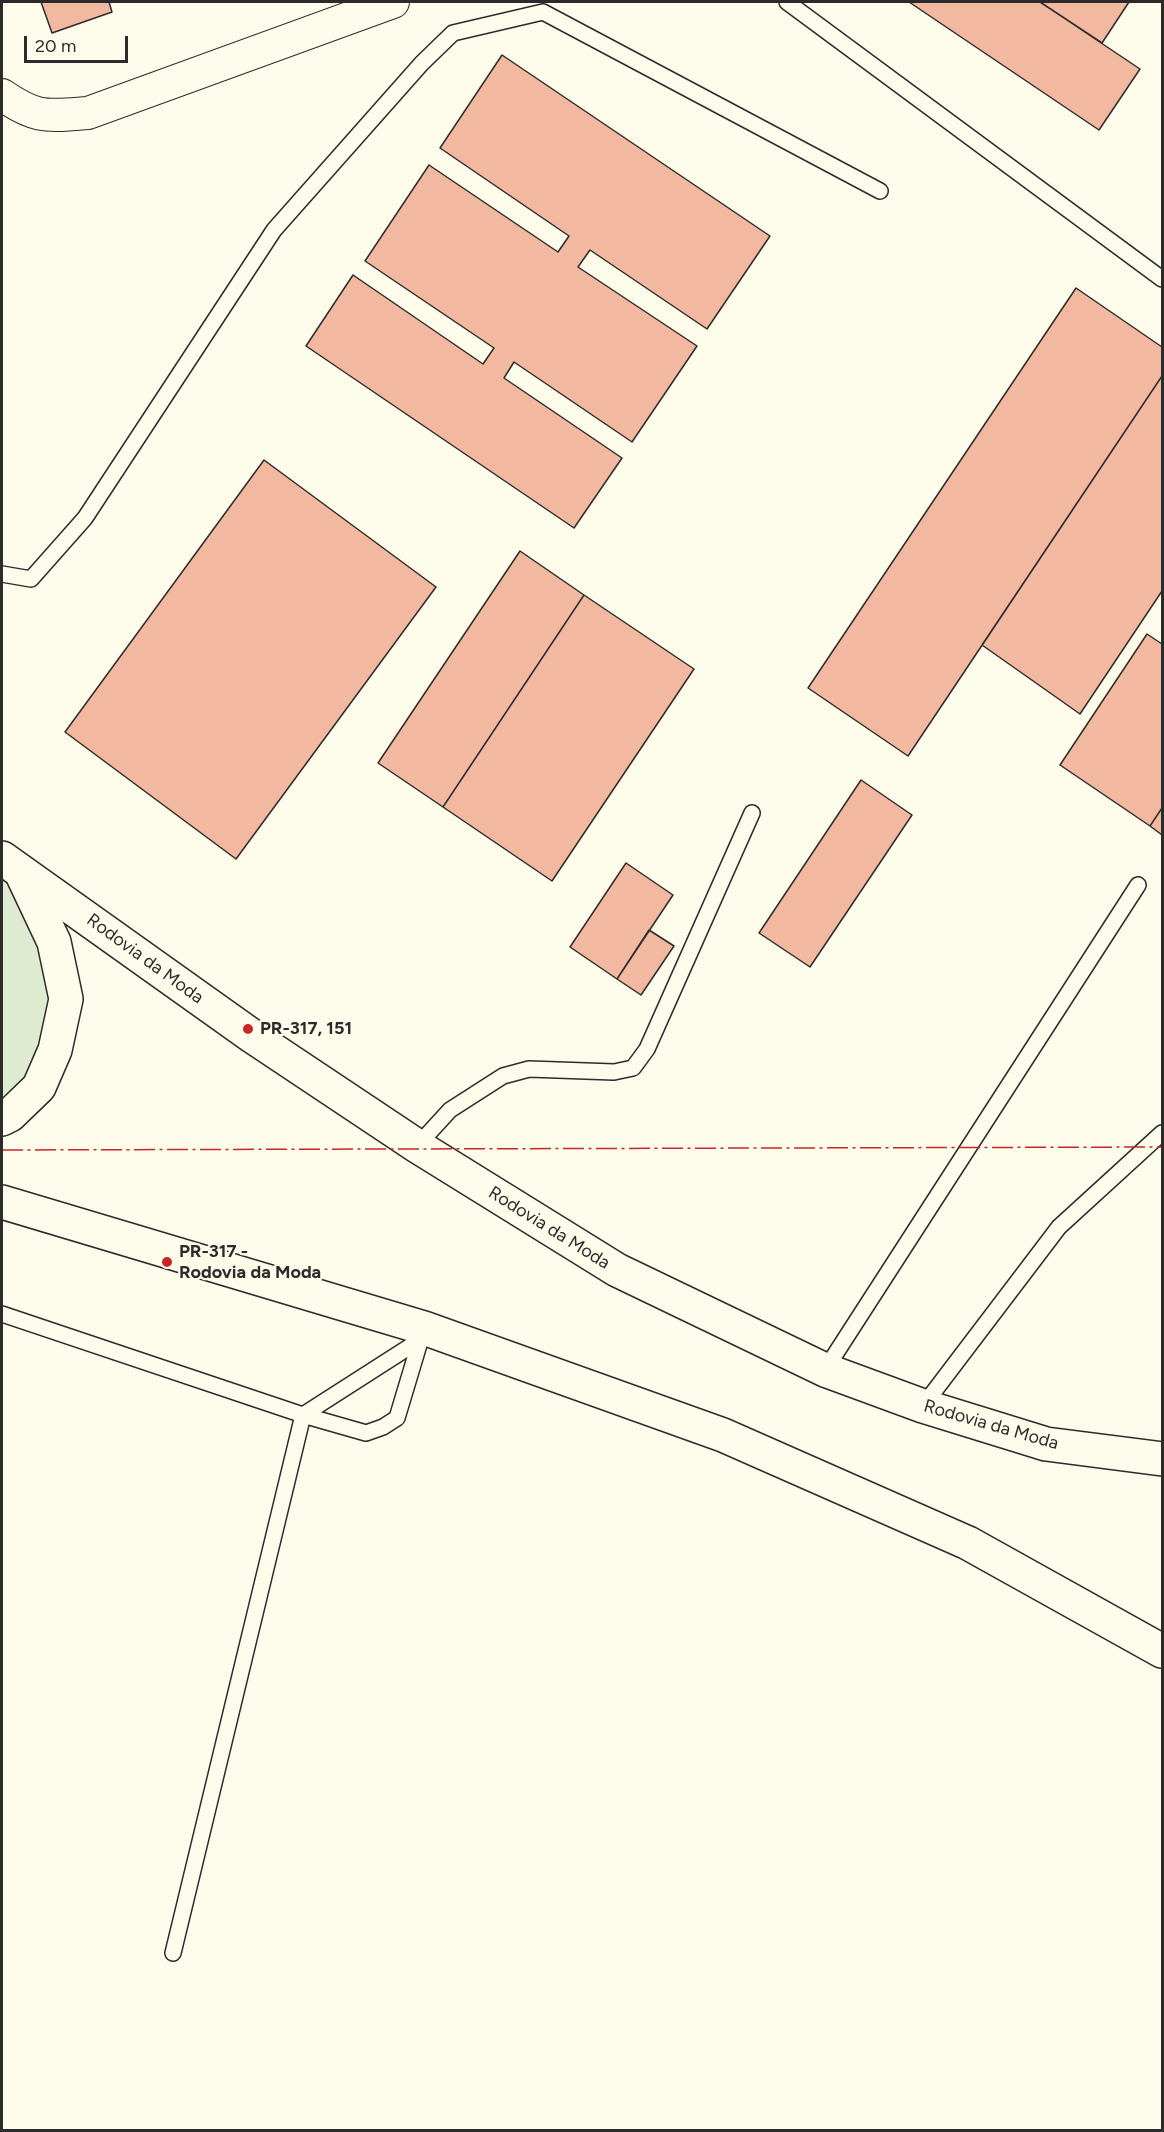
<!DOCTYPE html>
<style>
body{margin:0}
#map{position:relative;width:1164px;height:2132px;overflow:hidden;background:#fdfbea;font-family:Figtree,sans-serif}
canvas{display:block}
.frame{position:absolute;inset:0;border:3px solid #2b2b2b;pointer-events:none}
.scale{position:absolute;left:24px;top:36px;width:104px;height:27px;box-sizing:border-box;border:3px solid #2b2b2b;border-top:0;padding-left:8px;font-size:18px;line-height:21px;white-space:nowrap;color:#2b2b2b;-webkit-text-stroke:4px #fdfbea;paint-order:stroke}
</style>
<div id="map">
<canvas width="1164" height="2132"></canvas>
<div class="frame"></div>
<div class="scale">20 m</div>
</div>
<script>
const ctx = document.querySelector('canvas').getContext('2d');
ctx.lineJoin = 'round';
function fill(path, color) { ctx.fillStyle = color; ctx.fill(path, 'evenodd'); }
function strokePath(path, color, width, dash) { ctx.strokeStyle = color; ctx.lineWidth = width; ctx.lineCap = dash ? 'butt' : 'round'; ctx.setLineDash(dash || []); ctx.stroke(path); }
function drawText(font, color, halo, rows, align = 'center') {
  ctx.font = font + ' Figtree,sans-serif'; ctx.lineWidth = 4.5; ctx.setLineDash([]); ctx.textBaseline = 'middle'; ctx.strokeStyle = halo; ctx.fillStyle = color; for (const [text, x, y, turn = 0] of rows) {
    ctx.save(); ctx.translate(x, y); ctx.rotate((+turn || 0) * Math.PI / 180); ctx.textAlign = isNaN(turn) ? turn : align; if (halo) ctx.strokeText(text, 0, 0); ctx.fillText(text, 0, 0); ctx.restore();
  }
}
const green = new Path2D(`
 M2 858 54 942 55 1050 2 1119Z`);
const building = new Path2D(`
 M41 2H109L112 12 52 33Z
 M909 2H1040L1140 69 1099 130Z
 M1040 2H1129L1102 43Z
 M502 55 770 236 707 329 590 250 578 267 697 346 632 442 514 362 504 378 622 458 574 528 306 346 353 275 483 364 494 348 365 261 429 165 558 252 569 236 440 148Z
 M1076 288 1162 347V376L908 756 808 688Z
 M1162 376V591L1080 714 982 645Z
 M264 460 436 587 236 859 65 732Z
 M520 551 584 595 443 807 378 763Z
 M584 595 694 669 552 881 443 807Z
 M1147 634 1162 644V808L1150 826 1060 765Z
 M861 780 912 815 810 967 759 933Z
 M1162 808V835L1150 826Z
 M626 863 673 895 617 979 570 947Z
 M649 930 674 946 641 995 617 979Z`);
const lane = new Path2D(`
 M787 2 1162 279
 M2 574 31 579 85 518 274 230 422 63 453 33 543 12 880 191
 M417 1146 450 1110 503 1076 529 1069 614 1072 633 1068 647 1049 752 813
 M2 1314 303 1415 366 1433 383 1427 397 1418 421 1338
 M825 1370 1138 885
 M923 1406 1059 1227 1162 1133
 M173 1953 303 1415 420 1340`);
const street = new Path2D(`
 M2 95C37 119 46 116 88 113L393 2`);
const highway = new Path2D(`
 M2 858 252 1036 417 1146 617 1270 825 1370 923 1406 1046 1444 1162 1459
 M2 1119 10 1115 39 1087 55 1050 66 999 54 942 21 872
 M2 1202 424 1328 723 1435 968 1543 1162 1651`);
const power = new Path2D(`
 M2 1150 1162 1147`);
const markers = [
 [248,1029,6,"#c62828"],
 [167,1262,6,"#c62828"]
];
const streetNames = [
 ["Rodovia da Moda",145,959,36],
 ["Rodovia da Moda",549,1228,32],
 ["Rodovia da Moda",991,1425,16]
];
const poiNames = [
 ["PR-317, 151",260,1029],
 ["PR-317 -",179,1252],
 ["Rodovia da Moda",179,1273]
];
fill(green, '#deebd1');
strokePath(green, '#74746e', 1.5);
fill(building, '#f2b8a0');
strokePath(building, '#2b2b2b', 1.5);
strokePath(lane, '#2b2b2b', 18);
strokePath(street, '#2b2b2b', 34);
strokePath(highway, '#2b2b2b', 36);
strokePath(lane, '#fdfbea', 15);
strokePath(street, '#fdfbea', 32);
strokePath(highway, '#fdfbea', 33);
strokePath(power, '#c62828', 1.5, [21, 4.5, 3, 4.5]);
for (const [x, y, r, color] of markers) { const dot = new Path2D(); dot.arc(x, y, r, 0, 2 * Math.PI); ctx.fillStyle = color; ctx.fill(dot); strokePath(dot, '#fdfbea', 2); }
drawText('18px', '#2b2b2b', '#fdfbea', streetNames);
drawText('bold 18px', '#2b2b2b', '#fdfbea', poiNames, 'left');
</script>
